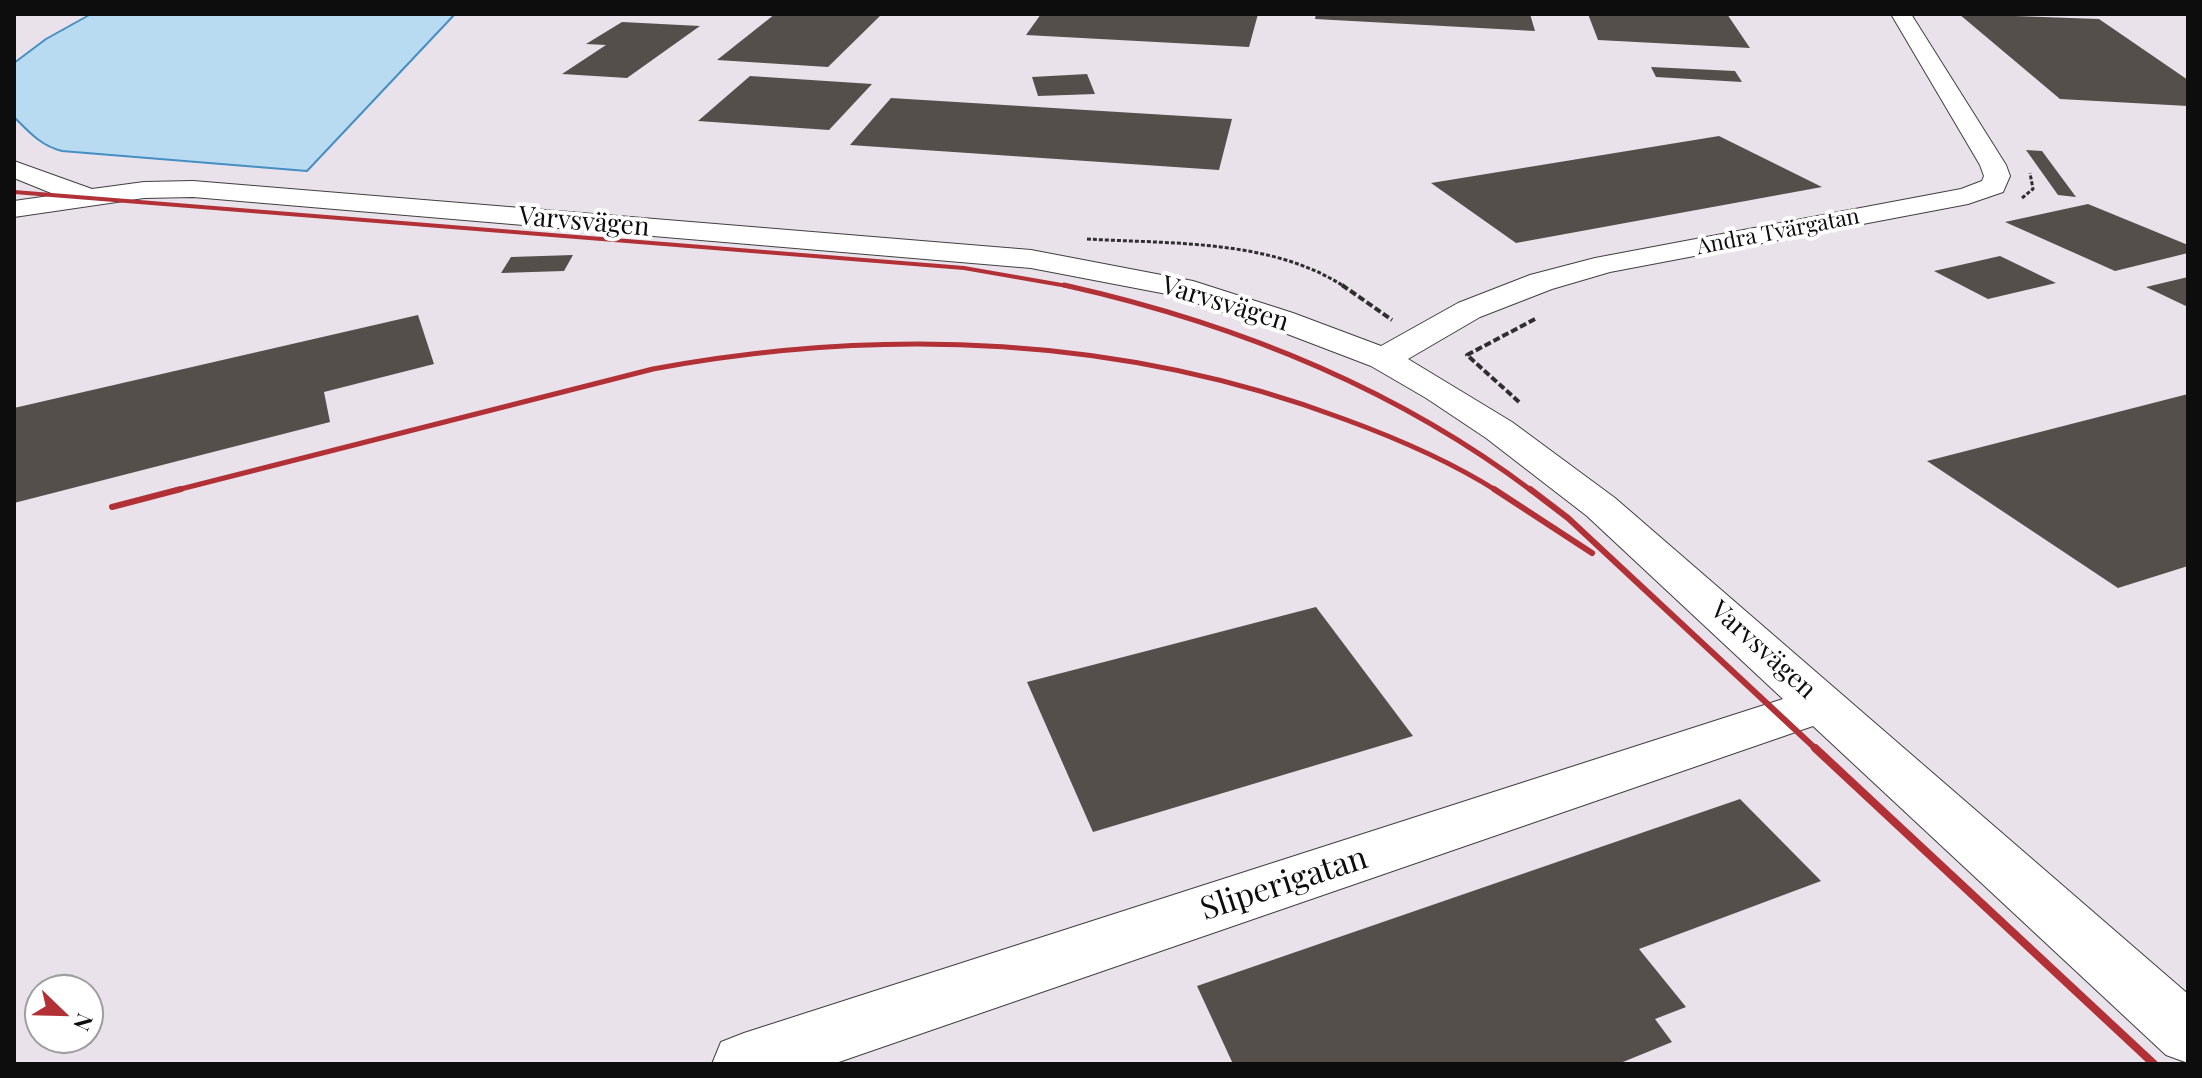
<!DOCTYPE html>
<meta charset="utf-8">
<style>
body{margin:0}
#map{position:relative;width:2202px;height:1078px;overflow:hidden;background:#fefbef;font-family:"Playfair Display",serif}
canvas{display:block}
.frame{position:absolute;inset:0;border:16px solid #0d0d0d;pointer-events:none}
.north{position:absolute;left:24px;top:974px;width:80px;height:80px;box-sizing:border-box;background:#fff;border:2px solid #9e9e9e;border-radius:50%;rotate:113deg;font-size:22px;font-weight:700;line-height:32px;text-align:center;color:#0d0d0d}
.north::after{content:'';display:block;margin:auto;width:28px;height:36px;background:#b13137;clip-path:polygon(50% 0,100% 100%,50% 72%,0 100%)}
</style>
<div id="map">
<canvas width="2202" height="1078"></canvas>
<div class="frame"></div>
<div class="north">N</div>
</div>
<script>
const ctx = document.querySelector('canvas').getContext('2d');
ctx.lineJoin = 'round';
function fill(path, color) { ctx.fillStyle = color; ctx.fill(path, 'evenodd'); }
function strokePath(path, color, width, dash) { ctx.strokeStyle = color; ctx.lineWidth = width; ctx.lineCap = dash ? 'butt' : 'round'; ctx.setLineDash(dash || []); ctx.stroke(path); }
function drawText(font, color, halo, rows, align = 'center') {
  ctx.font = font + ' "Playfair Display",serif'; ctx.lineWidth = 8; ctx.setLineDash([]); ctx.textBaseline = 'middle'; ctx.strokeStyle = halo; ctx.fillStyle = color; for (const [text, x, y, turn = 0] of rows) {
    ctx.save(); ctx.translate(x, y); ctx.rotate((+turn || 0) * Math.PI / 180); ctx.textAlign = isNaN(turn) ? turn : align; if (halo) ctx.strokeText(text, 0, 0); ctx.fillText(text, 0, 0); ctx.restore();
  }
}
const industrial = new Path2D(`
 M14 14H91L46 39 14 63Z
 M455 14H2188V1064H14V117L34 137 393 79ZM40 990H88V1038H40Z`);
const water = new Path2D(`
 M91 14H455L307 171 62 151C41 146 29 132 14 117V63L46 39Z`);
const building = new Path2D(`
 M775 14H882L828 67 717 60Z
 M1041 14H1258L1249 47 1026 35Z
 M1316 14H1530L1535 31 1315 19Z
 M1588 14H1727L1750 48 1598 40Z
 M1959 14 2099 19 2188 80V106L2060 99Z
 M622 22 700 26 627 78 562 74 606 45 586 44Z
 M1651 67 1735 71 1742 82 1656 77Z
 M1087 74 1095 94 1038 96 1032 77Z
 M750 76 872 84 829 130 698 121Z
 M891 98 1232 119 1219 170 850 145Z
 M1719 136 1822 187 1516 243 1431 183Z
 M2026 150 2042 151 2076 197 2058 195Z
 M2088 204 2188 245V253L2115 271 2005 222Z
 M573 255 564 271 501 273 511 257Z
 M2000 256 2056 283 1988 299 1934 271Z
 M2188 277V307L2146 287Z
 M418 315 434 364 324 392 330 422 14 503V408Z
 M2188 394V566L2118 588 1927 461Z
 M1316 607 1413 736 1093 832 1027 682Z
 M1740 799 1821 881 1639 949 1686 1007 1655 1019 1672 1042 1618 1064H1233L1197 986Z`);
const pathFar1 = new Path2D(`
 M2022 198 2033 189 2030 173
 M1087 239C1171 244 1272 239 1345 287`);
const path = new Path2D(`
 M1342 285 1392 320
 M1519 402 1467 355 1537 318`);
const minor = new Path2D(`
 M1891 14H1911L2006 165 2010 176 2003 192 1968 204 1610 272 1552 289 1480 317 1408 359 1512 422 1615 498 2188 994V1063L2166 1055 1813 726 833 1064H712L721 1042 744 1033 1783 699 1587 516 1486 438 1426 398 1371 366 1269 327 1172 295 1031 268 193 197 144 198 14 217V201L56 195 14 178V161L92 189 144 182 193 181 1031 250 1193 281 1293 313 1381 346 1458 303 1530 275 1595 258 1961 189 1982 181 1984 176 1980 165Z`);
const railFar3 = new Path2D(`
 M14 192 964 268 1073 287`);
const railFar2 = new Path2D(`
 M1064 285C1234 323 1393 386 1532 491
 M173 491 653 369C884 326 1124 336 1344 419 1396 438 1450 461 1497 491`);
const railFar1 = new Path2D(`
 M1494 489 1592 553
 M1530 489 1568 518 1817 750
 M112 507 181 489`);
const rail = new Path2D(`
 M1815 748 2154 1064`);
const farStreetnames = [
 ["Andra Tvärgatan",1778,232,-11]
];
const streetNames = [
 ["Varvsvägen",584,222,5],
 ["Varvsvägen",1225,304,17],
 ["Varvsvägen",1763,650,42]
];
const nearStreetnames = [
 ["Sliperigatan",1284,884,-18]
];
fill(industrial, '#eae2eb');
fill(water, '#b8dbf1');
strokePath(water, '#458fc1', 2);
fill(building, '#554f4b');
strokePath(minor, '#404040', 2);
strokePath(pathFar1, '#2f2f2f', 3, [4, 2]);
strokePath(path, '#2f2f2f', 4, [7, 3]);
fill(minor, '#fff');
strokePath(railFar3, '#b13137', 4);
strokePath(railFar2, '#b13137', 5);
strokePath(railFar1, '#b13137', 6);
strokePath(rail, '#b13137', 8);
drawText('22px', '#0d0d0d', '#fff', farStreetnames);
drawText('26px', '#0d0d0d', '#fff', streetNames);
drawText('32px', '#0d0d0d', '#fff', nearStreetnames);
</script>
